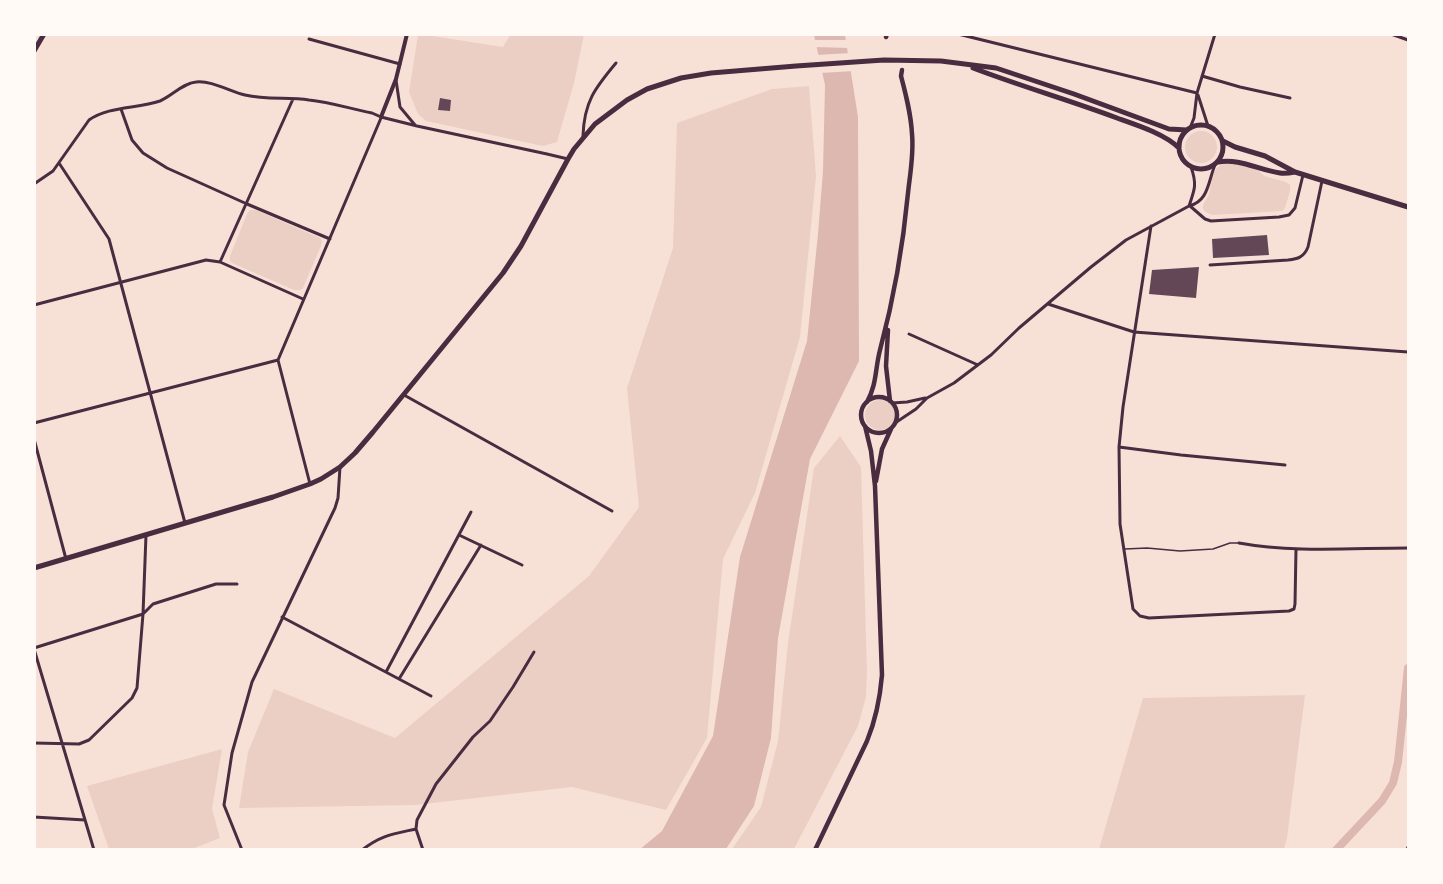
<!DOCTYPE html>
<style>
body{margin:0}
#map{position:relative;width:1443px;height:884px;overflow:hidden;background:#f7e1d7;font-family:"Fira Sans",sans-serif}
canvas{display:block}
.frame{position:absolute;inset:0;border:36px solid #fffaf5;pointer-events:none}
</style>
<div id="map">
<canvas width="1443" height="884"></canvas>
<div class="frame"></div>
</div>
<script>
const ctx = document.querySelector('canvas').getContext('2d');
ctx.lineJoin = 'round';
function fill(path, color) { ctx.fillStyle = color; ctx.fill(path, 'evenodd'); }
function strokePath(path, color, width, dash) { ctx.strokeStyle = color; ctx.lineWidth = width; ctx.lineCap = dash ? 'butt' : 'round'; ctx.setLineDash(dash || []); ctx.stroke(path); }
const green = new Path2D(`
 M418 35H426L503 47 510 35H584L574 83 557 142 543 146 426 121 418 114 409 92Z
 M809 86 816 176 800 337 755 493 723 559 707 738 666 810 572 787 415 805 239 808 248 752 274 689 395 738 589 576 639 507 627 388 673 248 677 123 772 89Z
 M1185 147a16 16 0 1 1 32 0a16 16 0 1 1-32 0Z
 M1228 162 1257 169 1264 176 1286 182 1290 185V191L1285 208 1282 211 1213 215C1209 214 1203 212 1203 207 1203 202 1208 198 1209 194 1213 178 1210 168 1228 162Z
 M250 210H256L320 238 322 241 321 246 303 288 300 290H294L232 263 230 261V256L247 214Z
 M865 415a15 15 0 1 1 30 0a15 15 0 1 1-30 0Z
 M840 436 861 467 867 671 866 697 858 726 794 849H732L761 807 778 741 788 643 814 468Z
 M1305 695 1287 838 1284 849H1099L1143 698Z
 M222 749 212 809 220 838 192 849H109L87 786Z`);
const water = new Path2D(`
 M814 35H845L858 117 859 361 810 459 778 638 771 738 754 806 726 849 639 850 662 831 713 736 740 557 807 341 818 234 823 171 825 85Z`);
const pier = new Path2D(`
 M813 40H849L850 48 814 47Z
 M851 53 854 71 820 73 816 55Z`);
const canal = new Path2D(`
 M1336 850 1382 801 1393 783 1398 762 1408 668`);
const building = new Path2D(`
 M440 98 451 100 450 111 438 110Z
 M1267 235 1269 255 1213 258 1212 239Z
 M1199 267 1196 298 1149 294 1152 270Z`);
const service = new Path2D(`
 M1125 549 1147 548 1180 551 1213 549 1230 543H1239`);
const minor = new Path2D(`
 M958 34 1197 93
 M1391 34 1408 40
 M309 39 400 64
 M1202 76 1240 87 1290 98
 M396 80 400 107 415 125
 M1198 95 1208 126
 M121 109 132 140 143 153 167 168 247 204 330 239
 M1190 128 1194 118 1197 93 1215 34
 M583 136C584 102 595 88 616 63
 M59 163 109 239 185 523
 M34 184 53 171 89 120C109 106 137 109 160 101 172 96 183 83 196 82 211 80 231 92 245 95 266 100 288 97 309 100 330 102 351 109 372 113L381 117 417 126 547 154 568 159
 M1189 206C1195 189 1197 184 1191 167
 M1190 206 1205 219 1211 221 1279 217 1289 215 1295 208 1303 175
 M1151 226 1123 407 1119 447 1120 524 1133 609 1140 616 1149 618 1289 611 1294 609 1295 604 1296 549
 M220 262 293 99
 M1210 265 1288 260C1298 259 1304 257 1308 247L1322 181
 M1048 304 1134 332 1408 352
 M34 305 206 260 220 262 303 299
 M909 334 978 365
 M404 395 612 511
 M892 403 907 402 925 398
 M34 423 278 360
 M895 423 916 409 927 398 954 383 991 355 1019 328 1091 267 1126 240 1189 206C1209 201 1208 181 1215 165
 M34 439 66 559
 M1119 447 1181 455 1285 465
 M310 484 278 360 381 118
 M459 535 522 565
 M1239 543C1293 553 1353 548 1408 548
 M282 617 431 696
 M34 648 143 614 153 604 216 584H237
 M34 649 94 850
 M386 672 471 512
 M399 679 481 545
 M34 743 79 744 89 740 132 698 137 688 143 614 146 535
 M34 817 85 820
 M242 850 224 805 232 753 252 682 335 508 338 498 340 467
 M362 850C381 835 393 834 416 829
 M423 850 416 829 417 820 436 784 473 737 490 721 513 687 534 652`);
const tertiary = new Path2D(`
 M381 117 396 79 407 34
 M1408 850V848`);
const secondary = new Path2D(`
 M886 37 887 34
 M888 330 886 366 890 401
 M861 415a18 18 0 1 1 36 0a18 18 0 1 1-36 0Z
 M867 402C877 384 875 369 880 350 894 298 903 246 908 193 910 174 914 154 912 134 911 114 906 95 901 76L902 70
 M876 481 882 449 891 429
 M815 850 867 741C876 719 880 699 882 675L875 486 871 451 865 426`);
const primary = new Path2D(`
 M34 51 44 34
 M973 68C1020 86 1069 100 1117 118 1137 125 1165 134 1179 148
 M1179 147a22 22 0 1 1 44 0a22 22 0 1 1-44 0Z
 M1223 141 1235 147 1265 156 1295 172 1408 207
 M1218 162C1240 158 1258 170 1280 173 1285 174 1290 173 1295 172
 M34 568 273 497 310 484 321 479 340 467 355 453 373 432 503 273 521 246 568 159 574 149 595 124 627 100 647 89 681 78 711 73 796 66 884 60 941 61 996 68 1074 94 1169 129 1187 130`);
fill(green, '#ebcfc5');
fill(water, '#dcb8b0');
fill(pier, '#f7e1d7');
strokePath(canal, '#dcb8b0', 8);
fill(building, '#644757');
strokePath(service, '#4a2c40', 1.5);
strokePath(minor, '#4a2c40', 3);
strokePath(tertiary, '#4a2c40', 4);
strokePath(secondary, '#4a2c40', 4.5);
strokePath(primary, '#4a2c40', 5);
</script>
